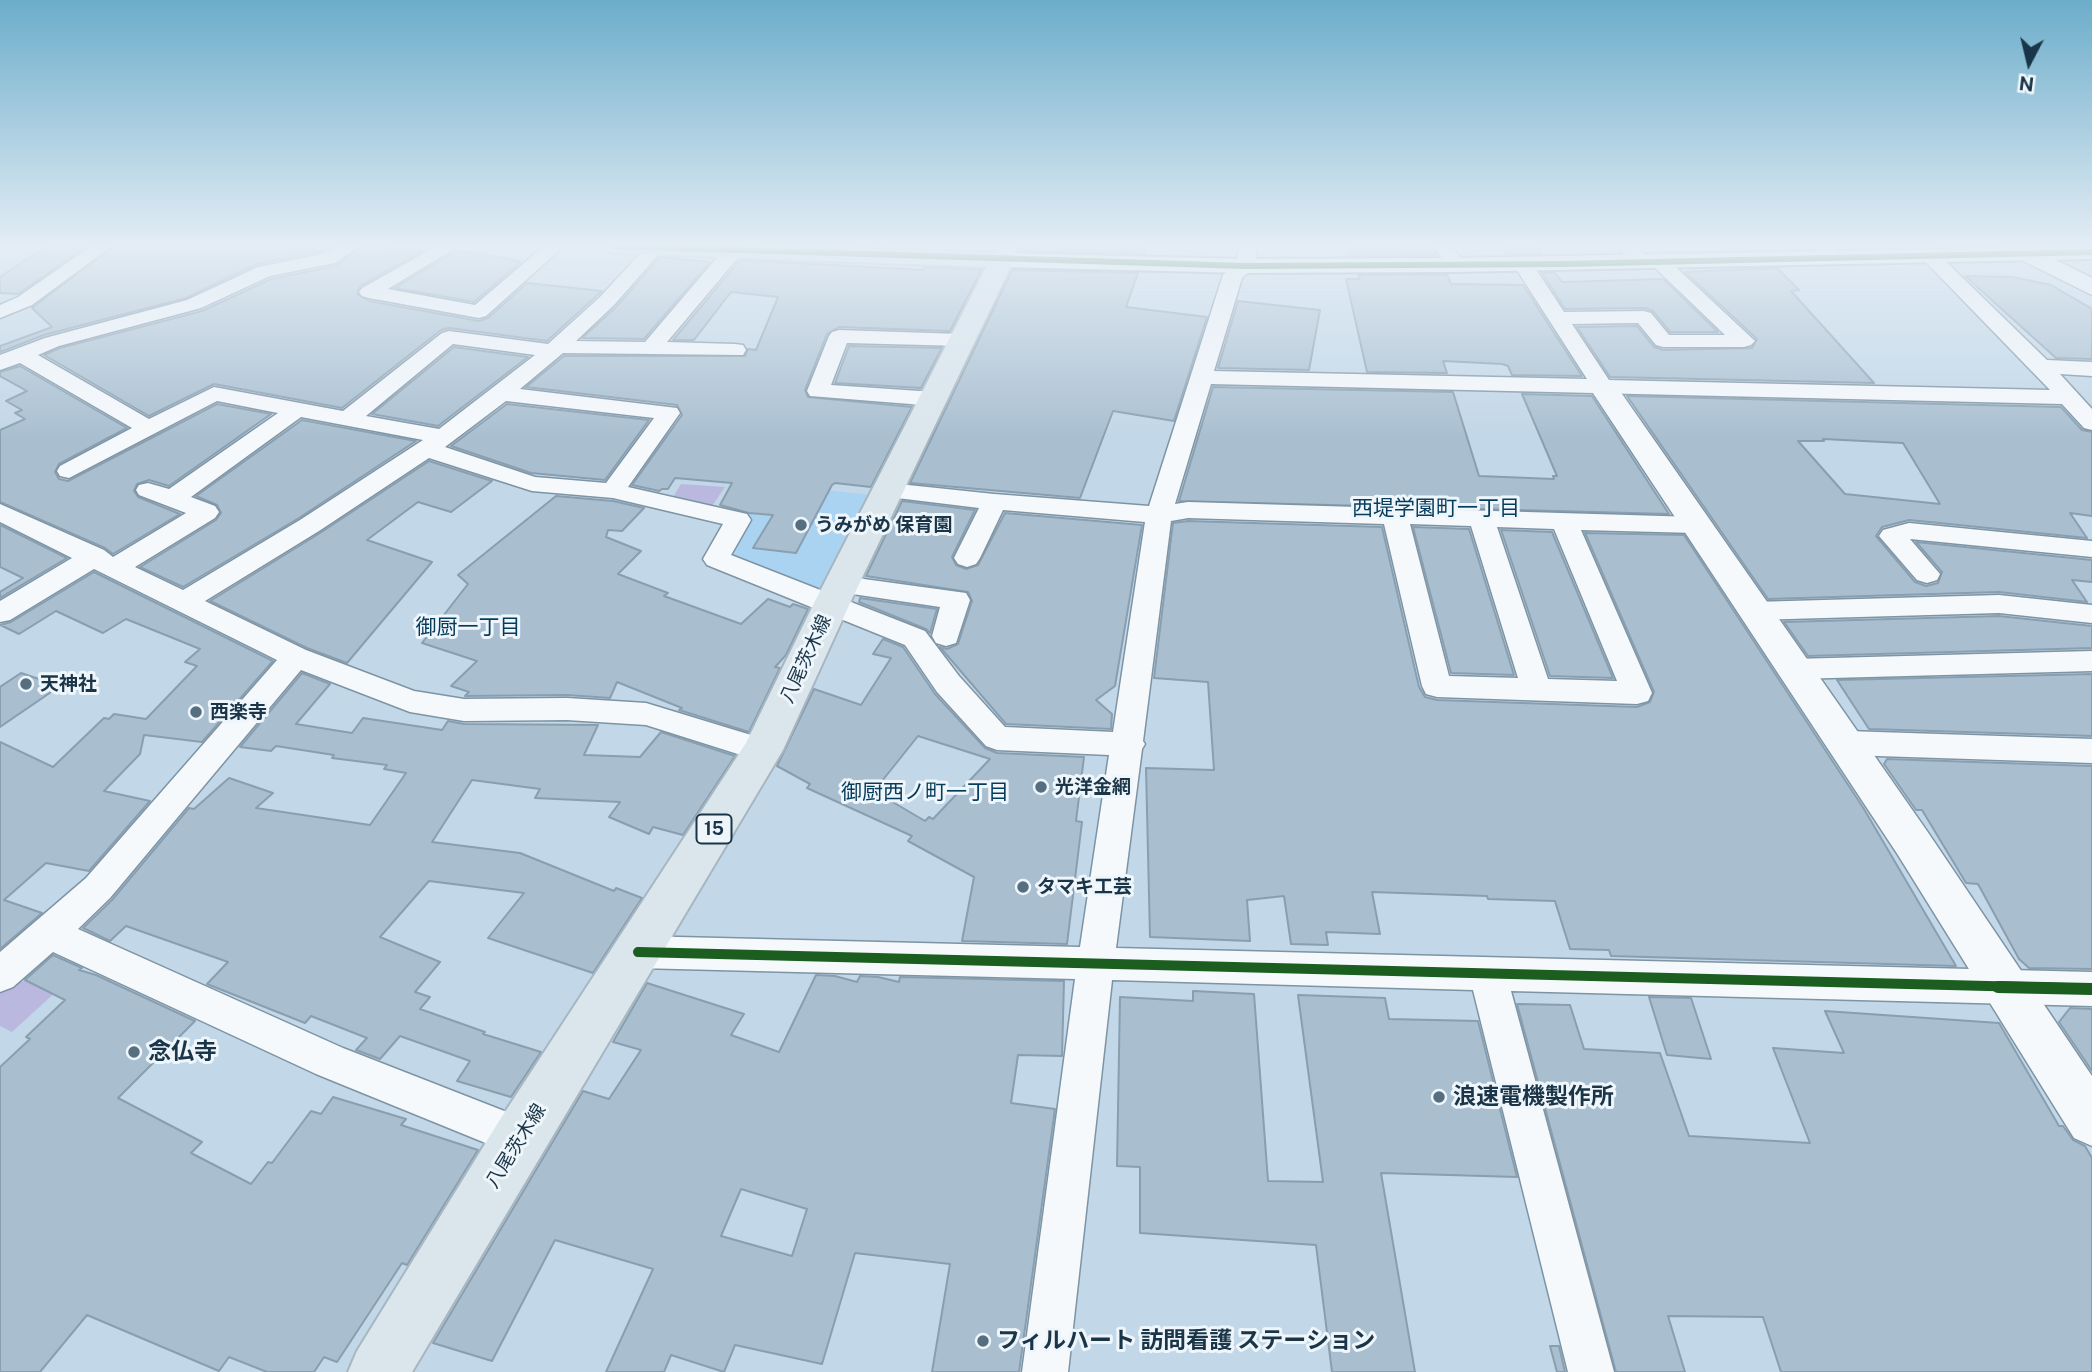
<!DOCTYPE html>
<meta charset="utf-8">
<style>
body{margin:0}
#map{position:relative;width:2092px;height:1372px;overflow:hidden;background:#c2d7e8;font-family:"Public Sans",sans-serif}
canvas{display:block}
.north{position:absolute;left:1994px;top:28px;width:70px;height:70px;-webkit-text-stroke:5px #eff6fb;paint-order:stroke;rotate:187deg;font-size:19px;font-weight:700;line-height:28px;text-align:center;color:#1a3548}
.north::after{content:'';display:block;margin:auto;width:24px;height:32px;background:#1a3548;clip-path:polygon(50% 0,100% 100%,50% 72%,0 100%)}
</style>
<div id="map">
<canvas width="2092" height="1372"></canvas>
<div class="north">N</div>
</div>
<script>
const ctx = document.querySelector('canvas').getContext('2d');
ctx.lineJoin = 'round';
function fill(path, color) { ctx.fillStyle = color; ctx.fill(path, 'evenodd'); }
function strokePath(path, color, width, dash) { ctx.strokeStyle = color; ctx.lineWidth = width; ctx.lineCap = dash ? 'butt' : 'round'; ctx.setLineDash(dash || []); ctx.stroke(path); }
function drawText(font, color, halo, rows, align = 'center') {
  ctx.font = font + ' "Public Sans","Noto Sans JP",sans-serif'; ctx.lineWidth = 6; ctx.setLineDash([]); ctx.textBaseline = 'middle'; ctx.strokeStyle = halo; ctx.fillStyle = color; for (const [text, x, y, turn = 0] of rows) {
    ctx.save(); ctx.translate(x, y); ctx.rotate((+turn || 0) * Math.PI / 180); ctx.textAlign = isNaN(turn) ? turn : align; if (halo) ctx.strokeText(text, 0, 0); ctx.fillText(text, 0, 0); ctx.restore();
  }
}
const built = new Path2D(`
 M765 484 873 495 827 596 726 555Z`);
const green = new Path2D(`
 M681 484 725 487 710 509 671 500Z
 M50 957 64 963 59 989 12 1032 0 1026V989L13 978 22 982Z`);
const building = new Path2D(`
 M47 246H87L18 294 0 293V277Z
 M114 246H333L321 251 257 264 186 298 44 335 0 352V346L52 327 32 308Z
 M362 246 425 250 360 286 357 294 369 301 479 321 488 318 527 283 602 291 547 341 449 328 441 330 342 408 214 384 149 416 44 355 60 348 202 311 271 279 336 266Z
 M1021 246H1147L1144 254 1019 251Z
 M1348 246H1431L1437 255 1351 256Z
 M1501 246H1536L1542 254H1507Z
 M456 251 475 252 521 262 474 302 395 288Z
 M660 257 710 262 644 339 582 338 616 307Z
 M740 260 924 270 925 267 982 269 950 331 839 327 827 334 805 390 808 397 912 407 871 487 835 483 832 485 796 553 753 548 773 515 749 513 720 505 732 483 675 478 668 489H662L659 491 632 485 682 415 677 405 526 387 564 356H745L748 349 756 350 778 297 731 292 694 340H673Z
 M1777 268 1799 290 1791 291 1874 383 1610 377 1577 327 1637 326 1654 347 1663 350 1752 348 1757 339 1685 272Z
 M1012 270 1138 273 1126 307 1207 317 1174 421 1113 411 1080 498 910 483Z
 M1542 273H1555L1562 282 1663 279 1718 332H1670L1653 311 1645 308 1565 309Z
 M1358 275H1447L1451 284 1523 285 1582 376 1512 375 1508 366 1502 364 1443 361 1447 373 1367 372 1346 279H1360Z
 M1965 276 2013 277 2051 285 2092 309V359L2056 358Z
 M1238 301 1320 310 1309 370 1218 368Z
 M849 346 942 348 921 388 835 383Z
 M454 347 528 357 438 426 372 414Z
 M20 366 127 428 59 464 55 472 59 479 68 481 217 404 271 414 169 486 149 480 137 484 134 491 138 497 180 514 113 554 105 548 0 502V430L25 419 15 413 22 410 6 401 27 391 0 376V372Z
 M1213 387 1453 392 1479 476 1554 479 1553 476H1557L1522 394 1592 396 1669 514 1179 501Z
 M1627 396 2061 407 2082 430 2092 432V516L2070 513 2087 538 1909 520 1882 527 1876 536 1915 582 1926 586 1938 583 1942 572 1916 542 2092 560V582L2072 580 2087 602 1999 592 1768 599ZM1823 439 1903 443 1940 504 1845 494 1798 441H1824Z
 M507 404 649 420 605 480 531 473 451 446Z
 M302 420 416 441 299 518 183 587 140 567 216 520 221 513 217 505 196 496Z
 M429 461 492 481 451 512 418 502 367 540 432 562 347 663 307 648 210 601 320 533Z
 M556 496 613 501 644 508 622 531 608 530 606 537 641 551 618 574 668 593 664 596 741 624 768 599 790 607 793 604 808 609 786 655 775 667 780 668 749 732 679 710 682 708 617 682 610 698 567 695 465 696 469 692 451 686 477 661 422 643 468 584 458 575Z
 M902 501 975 510 952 557 956 565 966 569 978 565 1005 513 1142 525 1115 686 1096 700 1112 714 1111 729 1006 724 940 647 947 649 958 644 972 601 968 592 866 576Z
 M1188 521 1382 527 1419 687 1425 697 1437 700 1637 707 1650 702 1654 692 1585 533 1684 535 1864 809 1956 966 1611 956 1609 950 1570 949 1555 901 1488 899 1487 896 1372 892 1380 934 1326 932 1328 945 1291 944 1284 896 1247 900 1250 941 1150 937 1146 768 1214 770 1208 682 1154 678 1173 523Z
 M0 525 67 558 0 598V592L23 578 0 567Z
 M1413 527 1469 529 1514 675 1451 673Z
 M1501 530 1552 532 1613 678 1550 676Z
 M94 572 273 661 202 742 144 735 140 754 104 791 150 801 89 871 46 863 4 900 42 913 0 949V742L53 767 104 718 109 719 114 714 146 719 197 666 185 662 200 649 126 619 103 633 56 611 19 634 0 625 11 622Z
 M860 598 937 609 930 633 926 629 859 602Z
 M1999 616 2092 626V648L1808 656 1784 622Z
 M883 639 903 647 935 694 985 748 997 753 1084 757 1076 821 1082 822 1067 944 962 941 974 877 908 841 912 836 807 788 810 784 777 766 814 689 861 705 891 658 873 654ZM918 736 990 759 933 819 929 817 925 821 874 791Z
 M21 673 60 686 0 727V687Z
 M302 673 330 684 296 724 352 733 363 718 442 730 448 721 464 724 598 725 584 755 640 757 661 732 735 756 683 835 653 827 649 834 609 817 620 802 535 798 540 789 472 780 432 842 520 853 614 891 616 888 642 898 593 973 488 938 524 893 429 881 380 937 440 962 415 992 430 997 420 1009 485 1032 483 1034 541 1052 511 1097 457 1081 470 1061 400 1036 380 1059 356 1050 367 1038 311 1016 305 1023 207 984 228 962 126 926 110 941 83 928 112 900 189 808 194 809 229 778 273 793 256 808 370 825 406 773 384 769 387 765 332 758 334 755 276 746 271 751 240 747Z
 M2092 674V736L1869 729 1837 680Z
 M1887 759 2092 766V969L2029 968 2019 959 1978 884 1966 883 1922 810H1916L1884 764Z
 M53 955 82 968 79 970 96 975 195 1021 118 1098 202 1142 191 1153 251 1184 268 1162 272 1163 311 1111 321 1114 333 1097 406 1119 401 1125 478 1150 407 1265 402 1263 337 1362 324 1357 314 1372H267L229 1357 219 1371 87 1315 40 1372H0V1067L30 1039 26 1037 65 1000 25 980Z
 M816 975 835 976 857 982 860 976 878 977 899 982 900 977 1064 981 1062 1056 1018 1055 1011 1103 1055 1109 1019 1372H932L950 1264 855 1253 822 1364 735 1345 724 1372 671 1355 664 1372H606L653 1269 555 1240 492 1361 433 1343 583 1091 609 1099 641 1050 613 1042 647 983 744 1014 731 1035 779 1052ZM741 1189 807 1209 792 1256 721 1236Z
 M1193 991 1254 994 1268 1181 1323 1182 1298 995 1385 998 1389 1019 1478 1021 1517 1177 1381 1173 1415 1372H1332L1316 1245 1140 1233V1167L1117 1166 1120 997 1193 1001Z
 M1649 997 1691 998 1711 1059 1667 1055Z
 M1517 1004 1570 1005 1584 1049 1660 1053 1689 1136 1810 1143 1773 1048 1844 1053 1825 1011 1999 1023 2059 1126H2063L2073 1140 2085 1146 2092 1158V1372H1781L1763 1317 1668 1316 1685 1372H1616Z
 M2070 1008 2092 1009V1071L2059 1022Z
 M1550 1346H1559L1565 1372H1557Z`);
const minor = new Path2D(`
 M91 246H112L32 305 0 318V305L18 297Z
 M338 246H360L335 263 270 276 201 308 59 346 38 355 149 419 214 387 343 411 442 333 449 331 548 344 600 297 647 246H666L614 305 576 341 645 342 727 246H741L743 250 741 254 667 342 735 344 743 345 746 350 743 355 563 353 520 389 677 408 680 413 628 487 747 514 751 520 731 555 925 631 959 676 1005 727 1113 732 1145 522 1003 510 980 558 976 564 967 567 958 564 954 558 979 508 889 497 880 495 877 490 880 485 889 483 994 494 1149 506 1223 275 1236 264 1239 246H1257L1255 266 1242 278 1214 371 1587 379 1513 264 1523 258 1530 260 1564 312 1644 311 1651 313 1669 335H1725L1650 263 1641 268 1634 266 1618 246H1637L1650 261 1659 256 1666 258 1755 341 1751 345 1744 347H1663L1656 345 1638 323 1572 324 1609 380 2050 390 1919 255 1921 251H1935L2047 360 2092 362V376L2060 374 2092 409V430L2084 428 2062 404 1211 384 1175 504 1188 502 1696 517 1705 519 1709 525 1705 531 1696 533 1581 530 1652 693 1648 701 1637 704 1437 697 1426 694 1422 686 1384 524 1188 518 1171 521 1143 741 1145 744 1142 749 1116 948 2092 972V1006L1511 991 1614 1372H1568L1473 990 1112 980 1068 1372H1022L1075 979 638 968 625 963 620 952 625 941 638 936 1080 947 1109 755 997 750 986 746 937 692 905 645 707 565 703 559 723 524 613 498 532 491 429 458 319 531 205 601 306 650 414 691 464 699 567 698 646 703 774 742 779 750 774 758 763 762 646 725 567 720 464 721 410 712 301 670 110 898 78 929 343 1048 535 1123 541 1137 535 1151 520 1157 316 1074 53 952 13 987 0 992V952L86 878 277 660 94 569 10 620 0 622V601L72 558 0 522V504L104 550 113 557 186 513 139 495 136 490 139 485 148 483 169 489 278 413 217 401 69 478 60 476 57 471 60 466 132 428 20 363 0 370V355L45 338 187 300 258 267 322 254ZM453 344 535 355 439 429 366 416ZM506 401 654 418 606 483 535 477 445 447ZM301 417 423 440 300 520 183 590 135 567 215 518 219 512 215 506 191 497ZM1410 524 1471 526 1518 678 1449 676ZM1497 527 1554 529 1617 681 1548 679Z
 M437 246H459L388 289 475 305 544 246H564L486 316 479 318 369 298 362 296 359 292 362 288Z
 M1000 246H1018L1009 264H995L992 260Z
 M1434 246H1452L1465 265 1462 269H1448Z
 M1812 246H1832L1844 257 1841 261H1827Z
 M839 330 963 334 970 336 974 340 970 344 963 346 847 343 831 385 935 392 943 394 946 399 943 404 935 406 810 396 807 391 829 336 832 332Z
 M1909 523 2092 541V557L1910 539 1940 574 1937 580 1927 583 1917 580 1879 536 1883 530Z
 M842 576 966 593 970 600 956 643 946 646 936 643 932 636 940 607 832 591 828 585 832 579Z
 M1999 595 2092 605V623L1999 613 1754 620 1744 618 1740 611 1744 604 1754 602Z
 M2092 651V671L1794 679 1784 676 1779 669 1784 662 1794 659Z
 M1847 731 2092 739V763L1847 755 1836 751 1831 743 1836 735Z`);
const tertiary = new Path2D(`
 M1999 246H2028L2092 278V295L2003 251Z
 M1603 379 1613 381 1927 831 2092 1076V1146L2074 1138 1898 855 1589 387 1593 381Z`);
const secondary = new Path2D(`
 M2092 246V259L1455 272 1245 273 1002 267 993 265 990 260 993 255 1002 253 1245 259 1455 258Z`);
const primary = new Path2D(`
 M603 246H807L1002 253 1011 255 1014 260 850 603 783 750 412 1372H348L357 1351 501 1118 746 743 814 603 986 267 615 253 606 251Z`);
const cyclewayFar2 = new Path2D(`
 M615 246 1246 266 1563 264 2092 252`);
const cyclewayFar1 = new Path2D(`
 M638 952 2067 988`);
const cycleway = new Path2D(`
 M1998 987 2092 989`);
const markers = [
 [801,525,7,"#556e80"],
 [26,684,7,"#556e80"],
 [196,712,7,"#556e80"],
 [1041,787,7,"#556e80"],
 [1023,887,7,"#556e80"],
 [134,1052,7,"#556e80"],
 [1439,1097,7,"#556e80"],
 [983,1341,7,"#556e80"]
];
const shields = [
 [714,829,35]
];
const shieldNames = [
 ["15",714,829]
];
const poiNames = [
 ["うみがめ 保育園",815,525],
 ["天神社",40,684],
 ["西楽寺",210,712],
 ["光洋金網",1055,787],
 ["タマキ工芸",1037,887]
];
const streetNames = [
 ["八尾茨木線",806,659,-65],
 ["八尾茨木線",516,1146,-58]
];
const neighbourhoodNames = [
 ["西堤学園町一丁目",1436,509],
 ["御厨一丁目",468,628],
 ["御厨西ノ町一丁目",925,793]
];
const nearPoinames = [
 ["念仏寺",148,1052],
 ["浪速電機製作所",1453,1097],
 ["フィルハート 訪問看護 ステーション",997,1341]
];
fill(built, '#aad3f2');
fill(green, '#bab8df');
fill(building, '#a9bfd0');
strokePath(building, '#899fb0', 2);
strokePath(minor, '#7d94a4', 3);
strokePath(tertiary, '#7d94a4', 3);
strokePath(secondary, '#7d94a4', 4);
strokePath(primary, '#a7b6c1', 4);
fill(minor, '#f6f9fc');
fill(tertiary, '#f6f9fc');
fill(secondary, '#f6f9fc');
fill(primary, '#dae5ec');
strokePath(cyclewayFar2, '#1b5e20', 6);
strokePath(cyclewayFar1, '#1b5e20', 10);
strokePath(cycleway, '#1b5e20', 12);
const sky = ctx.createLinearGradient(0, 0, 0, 438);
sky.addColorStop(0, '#6cadca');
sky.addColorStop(0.56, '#e4edf5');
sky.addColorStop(1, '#e4edf500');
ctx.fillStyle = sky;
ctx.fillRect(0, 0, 2092, 438);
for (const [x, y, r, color] of markers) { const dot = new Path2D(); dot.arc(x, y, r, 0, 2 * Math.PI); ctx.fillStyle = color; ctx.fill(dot); strokePath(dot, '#eff6fb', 2.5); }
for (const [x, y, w] of shields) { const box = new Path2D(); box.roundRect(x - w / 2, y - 14.5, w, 29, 5); ctx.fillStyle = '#eff6fb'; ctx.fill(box); strokePath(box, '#1a3548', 2); }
drawText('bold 18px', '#1a3548', null, shieldNames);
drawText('bold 19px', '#1a3548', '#eff6fb', poiNames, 'left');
drawText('19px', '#1a3548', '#eff6fb', streetNames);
drawText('21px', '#053b5b', '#eff6fb', neighbourhoodNames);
drawText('bold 23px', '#1a3548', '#eff6fb', nearPoinames, 'left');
</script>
